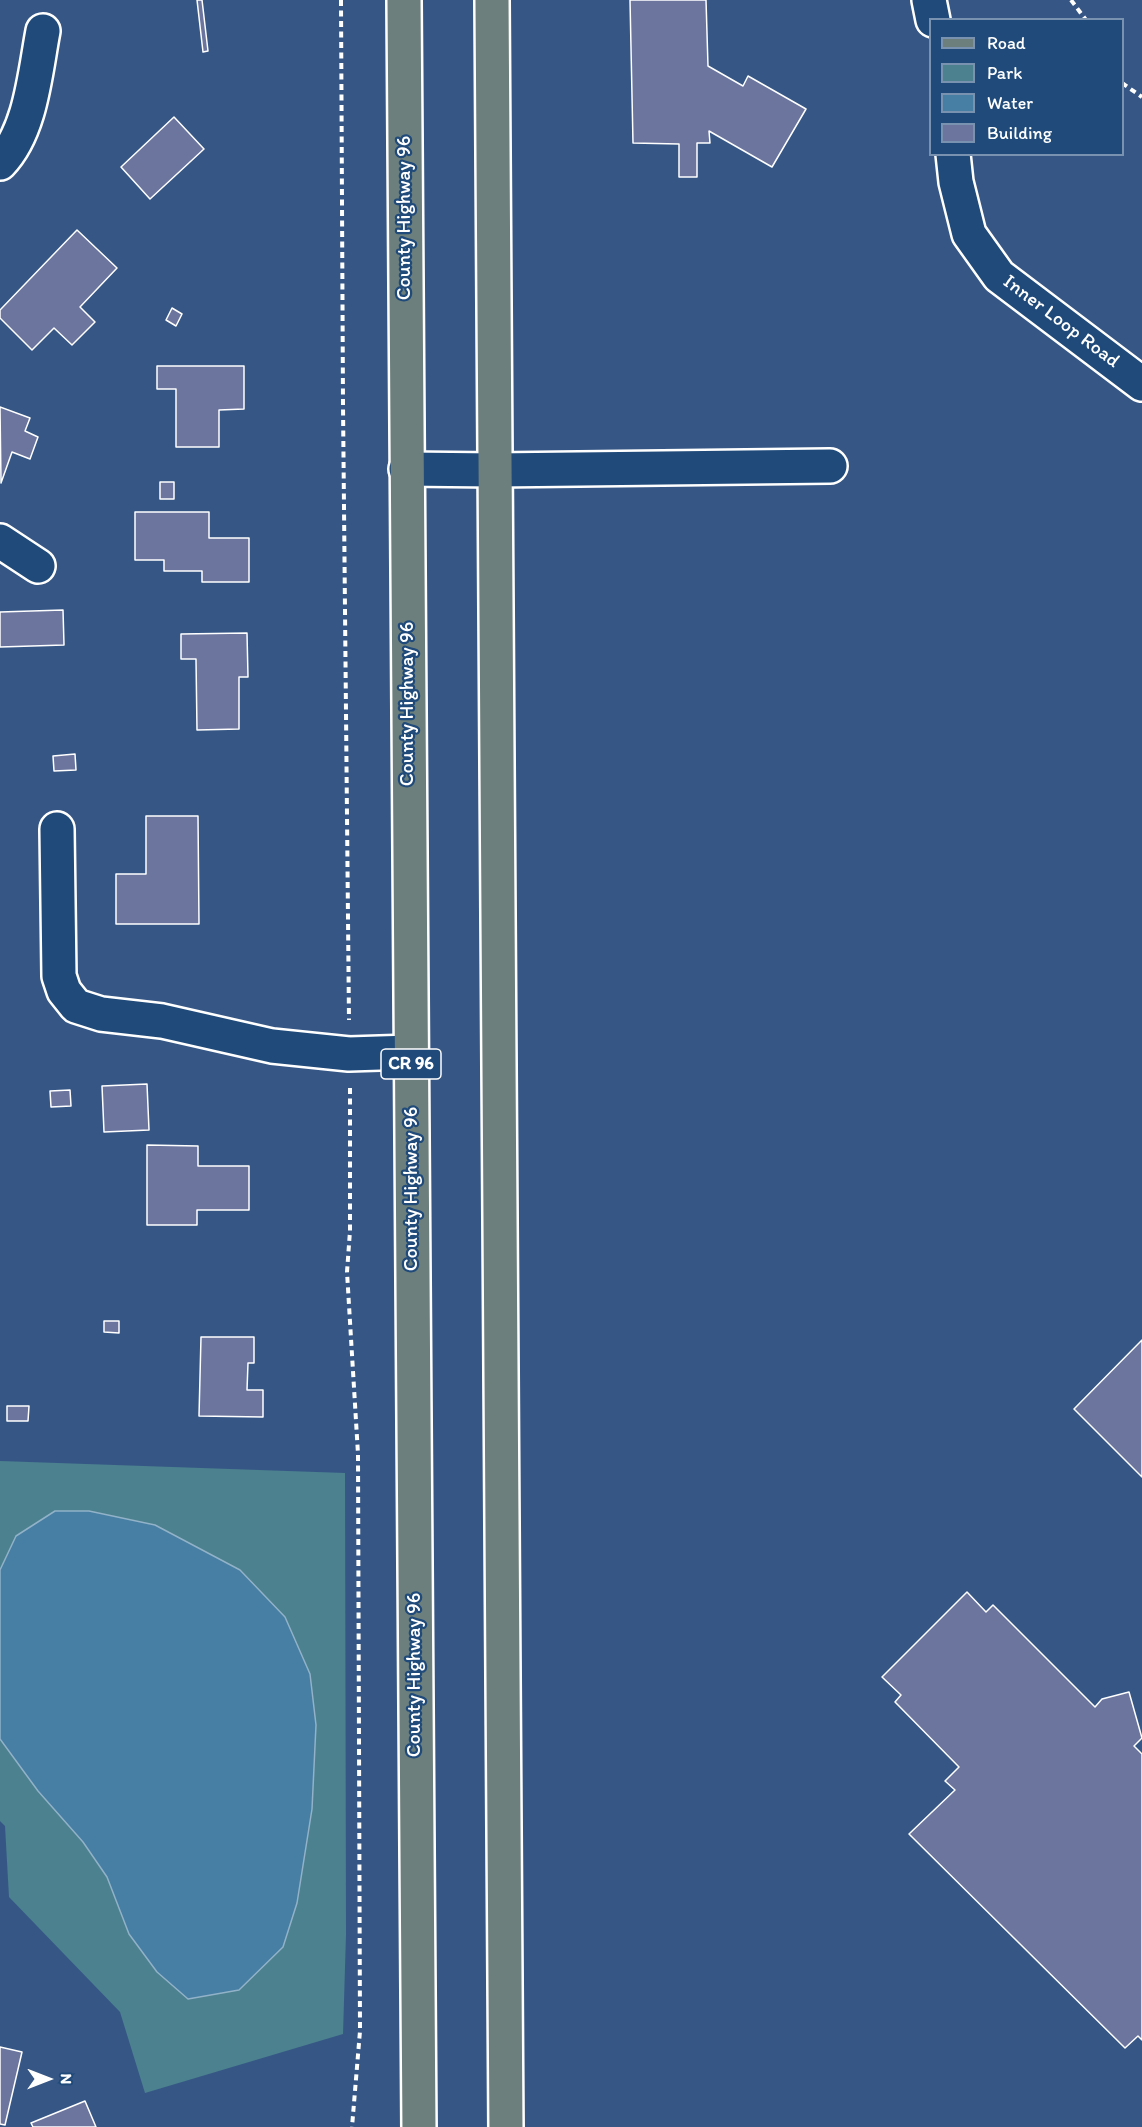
<!DOCTYPE html>
<style>
body{margin:0}
#map{position:relative;width:1142px;height:2127px;overflow:hidden;background:#365785;font-family:Itim,sans-serif}
canvas{display:block}
.legend{position:absolute;left:929px;top:18px;width:195px;height:138px;box-sizing:border-box;background:#1f4a7a;border:2px solid #7992af;margin:0;padding:8px 10px;list-style:none;font-size:18px;color:#fff}
.legend li{display:flex;align-items:center;gap:12px;height:30px}
.legend b{width:30px;border:2px solid #7992af}
.north{position:absolute;left:18px;top:2049px;width:60px;height:60px;-webkit-text-stroke:4px #1f4a7a;paint-order:stroke;rotate:90deg;font-size:16px;font-weight:700;line-height:24px;text-align:center;color:#fff}
.north::after{content:'';display:block;margin:auto;width:21px;height:27px;background:#fff;clip-path:polygon(50% 0,100% 100%,50% 72%,0 100%)}
</style>
<div id="map">
<canvas width="1142" height="2127"></canvas>
<ul class="legend">
<li><b style="height:8px;background:#6c7f7c"></b>Road</li>
<li><b style="height:16px;background:#4c818f"></b>Park</li>
<li><b style="height:16px;background:#477ea4"></b>Water</li>
<li><b style="height:16px;background:#6b759e"></b>Building</li>
</ul>
<div class="north">N</div>
</div>
<script>
const ctx = document.querySelector('canvas').getContext('2d');
ctx.lineJoin = 'round';
function fill(path, color) { ctx.fillStyle = color; ctx.fill(path, 'evenodd'); }
function strokePath(path, color, width, dash) { ctx.strokeStyle = color; ctx.lineWidth = width; ctx.lineCap = dash ? 'butt' : 'round'; ctx.setLineDash(dash || []); ctx.stroke(path); }
function drawText(font, color, halo, rows, align = 'center') {
  ctx.font = font + ' Itim,sans-serif'; ctx.lineWidth = 4.5; ctx.setLineDash([]); ctx.textBaseline = 'middle'; ctx.strokeStyle = halo; ctx.fillStyle = color; for (const [text, x, y, turn = 0] of rows) {
    ctx.save(); ctx.translate(x, y); ctx.rotate((+turn || 0) * Math.PI / 180); ctx.textAlign = isNaN(turn) ? turn : align; if (halo) ctx.strokeText(text, 0, 0); ctx.fillText(text, 0, 0); ctx.restore();
  }
}
const green = new Path2D(`
 M0 1461 345 1473 346 1934 343 2034 145 2093 120 2012 9 1897 5 1826 0 1821V1739L38 1791 83 1842 107 1877 129 1934 157 1972 239 1990 244 1984 155 1525 89 1511H55L16 1536 0 1570Z`);
const water = new Path2D(`
 M55 1511H89L155 1525 240 1570 285 1617 310 1674 316 1725 312 1809 297 1903 283 1947 239 1990 188 1999 157 1972 129 1934 107 1877 83 1842 38 1791 0 1739V1570L16 1536Z`);
const building = new Path2D(`
 M197 0H202L208 51 203 52Z
 M630 0H706L708 66 743 86 748 76 806 109 772 167 709 131 710 143H697V177H679V144L633 143Z
 M174 117 204 149 150 199 121 167Z
 M77 230 117 268 80 307 95 322 72 345 54 328 32 350 0 318V310Z
 M172 308 182 314 176 326 166 320Z
 M157 366H244V409L219 410V447H176V389H157Z
 M0 407 30 418 25 431 38 437 30 459 12 452 1 483Z
 M160 482H174V499H160Z
 M135 512H209V538H249V582H202V571H164V560H135Z
 M63 610 64 645 0 647V612Z
 M247 633 248 677H239V729L197 730 196 659H181V634Z
 M75 754 76 770 54 771 53 756Z
 M146 816H198L199 924H116V874H146Z
 M147 1084 149 1130 104 1132 102 1086Z
 M70 1090 71 1106 51 1107 50 1091Z
 M147 1145 198 1146V1166H249V1210H197V1225H147Z
 M104 1321H119V1333L104 1332Z
 M201 1337H254V1363H248L247 1390H263V1417L199 1416Z
 M1142 1340V1477L1074 1409Z
 M7 1406H29L28 1421H7Z
 M967 1592 986 1612 993 1605 1095 1707 1102 1699 1129 1692 1142 1738 1134 1746 1142 1754V2040L1138 2036 1125 2048 909 1834 955 1790 945 1781 959 1767 895 1702 901 1695 882 1677Z
 M0 2047 22 2052 5 2125 0 2124Z
 M85 2101 96 2127H33L31 2123Z`);
const path = new Path2D(`
 M341 0 343 404 349 1020
 M1071 0 1086 20
 M1122 83 1142 97
 M350 1088V1231L347 1272 358 1454 360 2031 352 2127`);
const minor = new Path2D(`
 M929 0 933 20
 M953 154 956 182 969 234 999 276 1142 384
 M0 163C31 131 35 73 43 31
 M406 469 495 470 830 466
 M0 541 38 566
 M57 829 59 976 64 991 76 1006 101 1014 162 1021 272 1046 349 1054 411 1052`);
const major = new Path2D(`
 M404 0 419 2127
 M492 0 506 2127`);
const shields = [
 [411,1064,60]
];
const shieldNames = [
 ["CR 96",411,1064]
];
const streetNames = [
 ["County Highway 96",405,218,-90],
 ["Inner Loop Road",1061,322,37],
 ["County Highway 96",408,704,-90],
 ["County Highway 96",412,1189,-90],
 ["County Highway 96",415,1675,-90]
];
fill(green, '#4c818f');
fill(water, '#477ea4');
strokePath(water, '#91b2c8', 1.5);
fill(building, '#6b759e');
strokePath(building, '#fff', 1.5);
strokePath(minor, '#fff', 38);
strokePath(major, '#fff', 38);
strokePath(path, '#fff', 4, [6, 4.5]);
strokePath(minor, '#1f4a7a', 33);
strokePath(major, '#6c7f7c', 33);
for (const [x, y, w] of shields) { const box = new Path2D(); box.roundRect(x - w / 2, y - 15, w, 30, 4.5); ctx.fillStyle = '#1f4a7a'; ctx.fill(box); strokePath(box, '#fff', 1.5); }
drawText('bold 18px', '#fff', null, shieldNames);
drawText('20px', '#fff', '#1f4a7a', streetNames);
</script>
